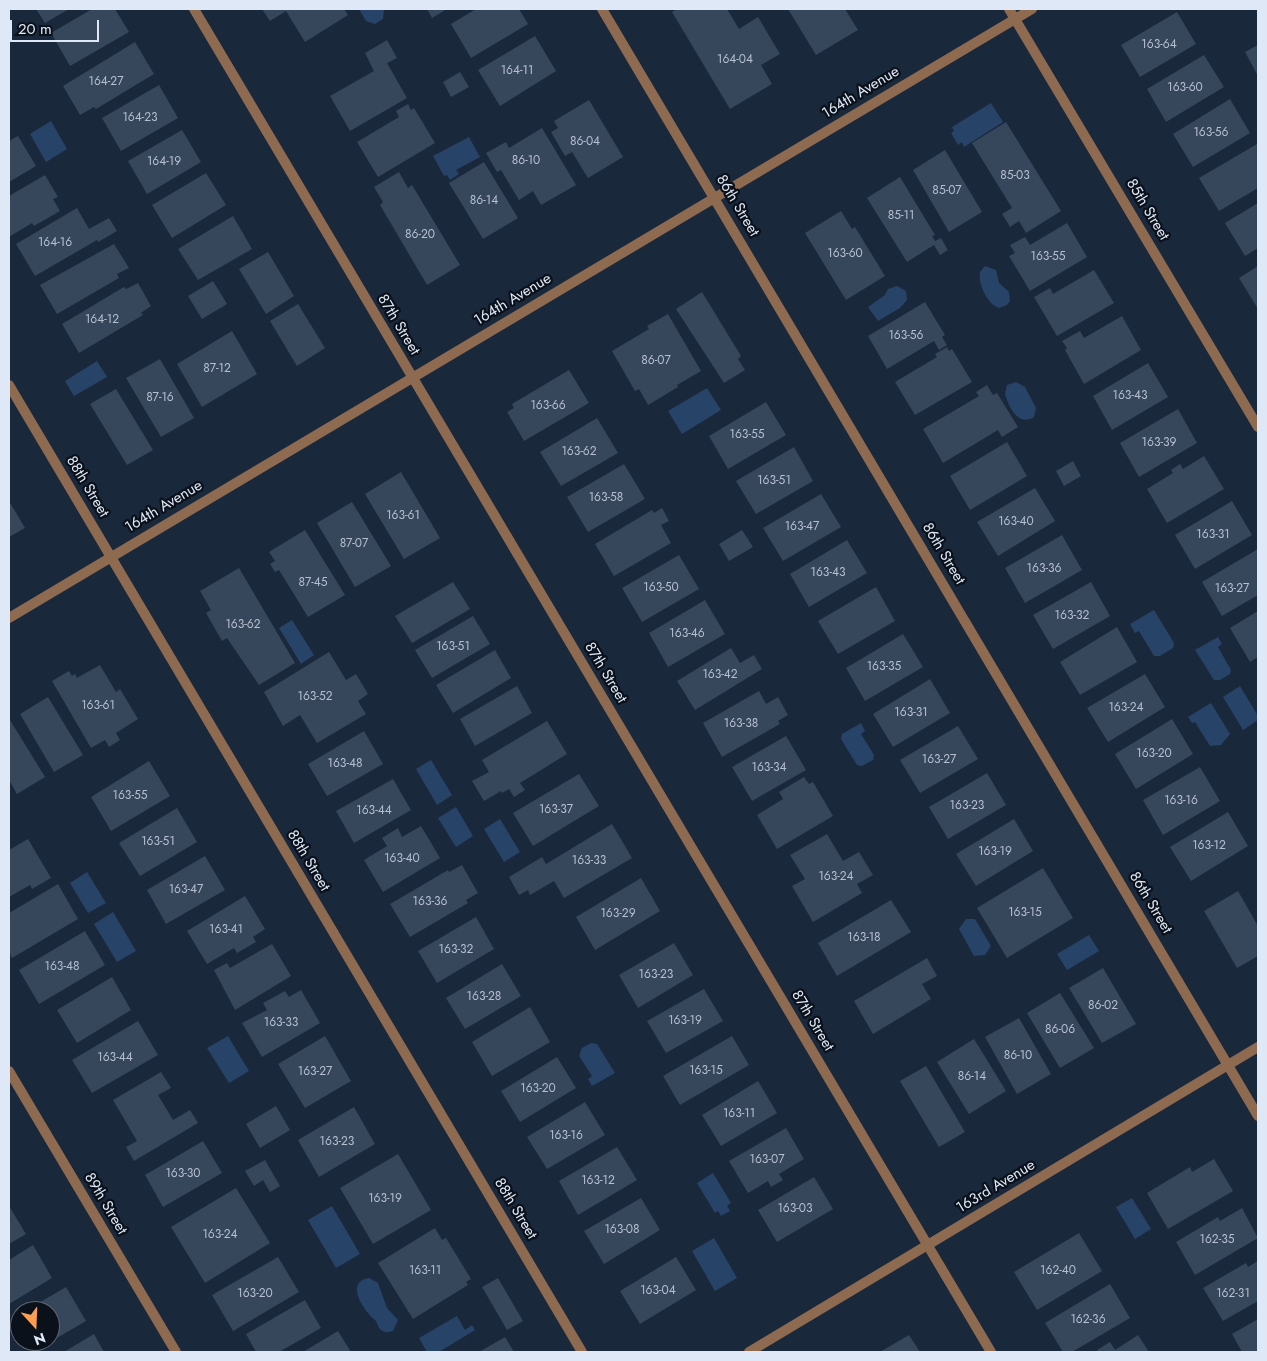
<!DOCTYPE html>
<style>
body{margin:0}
#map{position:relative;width:1267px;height:1361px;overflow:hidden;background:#1a283c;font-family:Jost,sans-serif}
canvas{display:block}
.frame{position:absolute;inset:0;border:10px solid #dfe8f6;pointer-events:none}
.north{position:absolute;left:10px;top:1301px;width:50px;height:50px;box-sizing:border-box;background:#0a111a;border:1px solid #5f6772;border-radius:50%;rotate:160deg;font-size:14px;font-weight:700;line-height:20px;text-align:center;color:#dfe8f6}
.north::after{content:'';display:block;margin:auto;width:18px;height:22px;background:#fb9e51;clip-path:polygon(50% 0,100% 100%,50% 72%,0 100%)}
.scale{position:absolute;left:10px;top:20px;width:89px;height:22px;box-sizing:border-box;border:2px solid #dfe8f6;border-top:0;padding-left:6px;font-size:15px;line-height:18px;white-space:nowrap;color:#dfe8f6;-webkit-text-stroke:4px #0a111a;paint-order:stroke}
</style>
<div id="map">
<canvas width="1267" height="1361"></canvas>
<div class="frame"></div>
<div class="north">N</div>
<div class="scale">20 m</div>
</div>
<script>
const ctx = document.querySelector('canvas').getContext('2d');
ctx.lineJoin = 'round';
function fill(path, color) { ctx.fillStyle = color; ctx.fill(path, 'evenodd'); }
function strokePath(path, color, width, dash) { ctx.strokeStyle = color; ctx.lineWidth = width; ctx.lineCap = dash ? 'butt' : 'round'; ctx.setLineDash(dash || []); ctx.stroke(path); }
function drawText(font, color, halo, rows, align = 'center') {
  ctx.font = font + ' Jost,sans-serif'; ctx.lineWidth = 4.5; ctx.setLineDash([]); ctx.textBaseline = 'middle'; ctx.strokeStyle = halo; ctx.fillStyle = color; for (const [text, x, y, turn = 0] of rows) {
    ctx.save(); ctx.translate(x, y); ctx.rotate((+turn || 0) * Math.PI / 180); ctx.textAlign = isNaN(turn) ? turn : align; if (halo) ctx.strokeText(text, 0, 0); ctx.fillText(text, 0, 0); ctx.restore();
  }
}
const water = new Path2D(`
 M359 9H384L383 19 375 24 366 21Z
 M991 103 1003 122 964 147 962 142 958 145 951 133 954 131 952 127Z
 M51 121 67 149 46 162 30 134Z
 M469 137 480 157 456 170 459 174 450 180 447 175 444 176 433 156Z
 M985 266 996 270 999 283 1009 292 1010 301 1007 305 999 308C987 304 978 284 980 272Z
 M897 286 906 291 907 300 900 308 878 321 868 307 885 295 888 289Z
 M97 361 107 377 74 396 65 381Z
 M1016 382 1025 387 1036 408 1034 417C1018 427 1009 407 1005 394L1007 385Z
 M707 388 721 410 682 434 668 411Z
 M1154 610 1174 643 1173 648 1160 656H1154L1139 631 1135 633 1130 624Z
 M292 620 314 655 301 664 279 628Z
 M1218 637 1222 644 1218 647 1231 670 1230 674 1220 680H1214L1195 650Z
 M1240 686 1258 716V720L1243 730 1223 697Z
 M1211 703 1230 734 1221 745 1210 746 1195 722 1192 723 1188 717Z
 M861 723 865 731 861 734 874 755 873 760 862 766 857 765 841 739 842 734Z
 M431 760 452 795 437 805 416 769Z
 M456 807 473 836 456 847 438 818Z
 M500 819 520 852 504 862 484 829Z
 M87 872 106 903 88 913 70 883Z
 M113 912 136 951 117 962 94 924Z
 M966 919H975L991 946 985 955 974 956 959 929Z
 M1089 935 1099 951 1067 970 1057 954Z
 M228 1036 249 1071 229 1083 207 1048Z
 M591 1043 597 1044 615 1073 592 1086 588 1079 592 1076 579 1056 582 1048Z
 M713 1173 731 1203 727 1206 730 1211 721 1216 718 1211 715 1213 697 1183Z
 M1132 1198 1151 1229 1135 1239 1116 1207Z
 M332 1206 360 1254 336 1268 308 1220Z
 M714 1238 737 1278 715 1291 692 1251Z
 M369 1278 378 1283 387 1308 398 1320 393 1331C388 1332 385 1333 381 1330 377 1327 378 1323 375 1320 364 1311 344 1282 369 1278Z
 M457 1316 465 1330 472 1325 475 1330 439 1352H427L419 1338Z`);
const building = new Path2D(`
 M36 9H69L45 23Z
 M92 9H115L129 32 70 66 51 33Z
 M262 9H344L348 15 305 42 286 11 270 21Z
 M427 9H447L432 18Z
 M476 9H519L528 24 471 58 451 24Z
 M677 9H727L739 29 758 17 780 54 761 65 772 84 730 109 672 12Z
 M788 9H845L858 30 816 55Z
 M1177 12 1196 44 1140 77 1121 45Z
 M535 36 556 71 500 106 478 70Z
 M387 40 397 58 387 63 407 98 350 131 330 96 374 71 365 53Z
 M135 42 154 74 96 109 94 107 80 115 63 86Z
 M1258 45V76L1245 52Z
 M1204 55 1224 87 1166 122 1147 89Z
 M460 72 469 87 451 97 443 82Z
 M159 85 178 118 121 151 102 118Z
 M1230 99 1250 133 1193 167 1173 134Z
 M589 100 623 157 588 178 572 152 565 156 551 132 558 128 554 121Z
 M408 104 411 110 414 108 435 143 378 177 357 142 399 117 396 111Z
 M1006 122 1061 211 1026 233 1019 221 1010 227 1002 214 1012 208 972 143Z
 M542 128 576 185 541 205 533 191 519 200 501 170 497 172 486 153 506 142 509 148Z
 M182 130 201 162 147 194 128 161Z
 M18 136 36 166 9 182V141Z
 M1257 144 1258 188 1219 211 1199 178Z
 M945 150 982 212 949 232 913 170Z
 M484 162 518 218 483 239 449 183Z
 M399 172 408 188 412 185 460 265 427 285 380 205 383 202 374 187Z
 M206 173 226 205 172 238 152 205Z
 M45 175 58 197 53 199 60 211 34 226 32 223 9 237V196Z
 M900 177 935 235 932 236 935 241 941 238 948 250 940 255 934 245 907 262 867 198Z
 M1258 203V248L1245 256 1225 223Z
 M77 208 89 229 109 218 117 231 98 242 97 240 35 276 16 244Z
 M841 211 852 229 855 227 885 276 846 300 805 233Z
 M233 216 252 249 198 280 178 249Z
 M1067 223 1087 257 1030 291 1009 256 1015 253 1010 245 1025 237 1030 245Z
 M114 244 129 268 117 274 119 278 57 314 40 285Z
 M268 252 294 296 266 314 239 269Z
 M1258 266V309L1239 278Z
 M1094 270 1114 303 1057 336 1034 297 1050 288 1053 294Z
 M213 281 227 304 202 319 188 296Z
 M138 283 151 306 141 313 143 315 79 353 62 324 124 287 126 289Z
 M702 292 741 356 738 359 745 370 724 383 676 309Z
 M925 302 945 335 942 337 947 345 939 350 934 341 887 369 868 336Z
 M298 304 325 348 297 366 270 321Z
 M668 314 701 371 677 385 678 387 648 405 639 389 635 391 612 351 649 329 647 326Z
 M1122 316 1141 350 1084 384 1065 350 1067 348 1062 341 1080 331 1084 338Z
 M232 331 257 374 202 407 177 364Z
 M947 347 949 351 952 349 972 382 915 415 895 382 937 357 935 354Z
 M160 359 194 418 161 437 126 378Z
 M1148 363 1168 397 1112 430 1093 396Z
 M569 370 589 403 524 441 507 412 514 408 512 404Z
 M987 385 993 395 997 393 1018 427 1002 437 998 430 943 463 923 429 979 396 976 392Z
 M116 389 153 450 127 465 90 404Z
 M766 402 786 435 728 469 709 436Z
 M1178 409 1197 443 1139 477 1120 443Z
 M597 418 618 453 561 486 540 452Z
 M1007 442 1027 476 970 510 950 476Z
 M794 447 813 481 756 514 736 481Z
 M1204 456 1224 489 1167 523 1147 489 1173 473 1171 470 1180 464 1183 469Z
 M1073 461 1081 476 1064 486 1056 471Z
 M624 464 645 499 588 532 567 497Z
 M401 472 440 538 404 559 365 494Z
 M1035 488 1055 521 998 556 977 522Z
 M821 494 841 527 783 561 763 528Z
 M9 501 25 528 9 537Z
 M1232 501 1252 535 1195 569 1175 535Z
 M352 502 391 566 355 587 317 523Z
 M662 508 669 521 661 525 671 543 614 576 595 544 652 510 654 513Z
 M305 530 345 595 308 617 279 570 275 572 270 564 275 561 269 552Z
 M742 530 753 547 729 561 719 544Z
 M1062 535 1082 570 1025 603 1005 568Z
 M847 540 867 573 809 607 790 574Z
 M1258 549V595L1222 616 1202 582Z
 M679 555 699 589 642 622 622 588Z
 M239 568 295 663 259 685 227 638 222 641 206 613 211 610 200 591Z
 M453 582 470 609 412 643 395 616Z
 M1091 582 1110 616 1053 649 1033 615Z
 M876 587 895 621 838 654 818 621Z
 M705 600 725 634 668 667 649 633Z
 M1258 611V657L1250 662 1230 628Z
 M473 616 490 644 432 678 415 650Z
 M1117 627 1137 662 1080 695 1060 662Z
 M903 634 923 667 865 701 846 668Z
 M731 648 740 663 754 655 762 669 695 710 677 681Z
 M495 650 511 678 453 713 436 685Z
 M329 652 346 680 356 674 368 694 358 701 366 714 317 743 300 715 283 726 264 692Z
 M100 665 116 692 120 689 138 719 116 733 120 740 109 747 105 740 91 748 52 681 69 671 72 676 75 674 77 678Z
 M1145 674 1165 707 1108 742 1087 708Z
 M930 679 950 713 893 747 873 714Z
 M517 686 532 713 475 746 460 719Z
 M759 691 766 704 778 697 788 715 778 721 780 724 722 757 703 723Z
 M48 697 83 755 54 772 20 714Z
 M1172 719 1193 754 1136 789 1115 754Z
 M10 720 45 777 17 794 9 780Z
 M547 721 567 754 520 783 525 790 514 797 509 789 502 793 501 791 484 801 472 781 489 772 482 760Z
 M958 726 978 759 920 793 900 760Z
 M364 731 383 764 327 796 308 764Z
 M786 736 806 770 752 801 732 767Z
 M149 761 170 796 111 831 91 797Z
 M1200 767 1220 801 1163 835 1143 800Z
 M987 773 1006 805 948 839 929 807Z
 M579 774 599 806 533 846 513 813Z
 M804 777 809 784 813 782 833 816 777 849 757 815 783 799 779 792Z
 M393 779 411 810 354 843 336 811Z
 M177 808 197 842 140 876 119 843Z
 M1228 812 1248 846 1191 881 1170 847Z
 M1014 819 1033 851 976 886 956 854Z
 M612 824 632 858 564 898 554 881 530 895 528 890 519 895 509 877 542 857 546 864Z
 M421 826 440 858 383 892 364 860 387 846 382 838 398 828 402 837Z
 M827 834 843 861 859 852 873 875 857 884 862 893 813 922 792 886 805 879 790 855Z
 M28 839 51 878 32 889 30 885 9 897V850Z
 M205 856 225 890 166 924 147 890Z
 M462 865 478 893 466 900 468 903 410 937 390 904 448 870 449 872Z
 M1043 868 1073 918 1007 958 977 908Z
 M641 878 660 911 595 950 576 917Z
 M58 884 78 919 12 958 9 952V913Z
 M1238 891 1258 926V956L1237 968 1204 911Z
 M245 896 265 929 253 937 256 942 237 953 234 948 207 964 187 931Z
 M891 900 911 932 837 976 818 943Z
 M476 917 494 949 437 983 418 951Z
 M85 931 105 965 39 1004 19 970Z
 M674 943 693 975 638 1008 619 975Z
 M272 944 291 976 235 1010 214 970 227 963 230 968Z
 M927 958 937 976 922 984 931 999 873 1034 854 1001Z
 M502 964 521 996 465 1029 446 998Z
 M1103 968 1136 1024 1102 1043 1069 988Z
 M112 977 131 1010 77 1043 57 1010Z
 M704 989 723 1021 666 1053 647 1021Z
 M301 990 320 1023 262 1057 242 1023 267 1010 263 1003 285 991 289 997Z
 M1060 993 1094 1048 1060 1068 1027 1013Z
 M530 1007 550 1042 492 1076 472 1042Z
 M1019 1018 1051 1074 1017 1094 985 1037Z
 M138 1021 158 1055 92 1093 72 1060Z
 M325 1036 351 1081 305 1108 278 1064Z
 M732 1036 749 1065 680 1105 663 1076Z
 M974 1039 1006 1091 969 1114 937 1062Z
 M557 1057 576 1088 520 1122 501 1091Z
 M926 1066 965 1132 939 1147 900 1081Z
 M161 1072 171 1088 158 1095 173 1120 190 1110 198 1123 134 1161 126 1147 137 1141 113 1100Z
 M758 1081 777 1113 721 1146 702 1115Z
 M585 1102 605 1135 547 1169 527 1137Z
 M276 1106 290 1130 260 1148 246 1124Z
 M354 1107 375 1144 319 1177 298 1140Z
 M786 1128 804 1159 779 1174 783 1180 771 1187 768 1181 748 1193 729 1161Z
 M203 1141 222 1173 163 1207 145 1175Z
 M617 1147 637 1180 578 1215 559 1181Z
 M398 1154 431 1210 373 1244 340 1188Z
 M1214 1159 1233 1191 1168 1229 1147 1193 1190 1167 1192 1172Z
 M265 1160 280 1186 270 1192 263 1180 254 1186 245 1171Z
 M814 1177 833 1209 777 1242 758 1210Z
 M236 1188 270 1243 205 1283 171 1227Z
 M641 1198 660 1230 604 1264 584 1231Z
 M9 1206 26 1234 9 1244Z
 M1242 1208 1258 1238 1195 1275 1176 1242 1218 1217 1220 1221Z
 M435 1228 442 1240 446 1238 471 1279 466 1282 468 1285 413 1319 378 1263Z
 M1079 1233 1102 1271 1037 1310 1014 1272Z
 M33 1245 52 1278 9 1304V1260Z
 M278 1257 299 1292 233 1331 212 1295Z
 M676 1257 696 1290 640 1324 620 1291Z
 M1258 1261V1301L1223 1321 1203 1288 1246 1263 1248 1267Z
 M498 1278 523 1321 507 1330 482 1287Z
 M1110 1284 1130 1318 1072 1352H1063L1045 1323Z
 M66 1287 86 1321 33 1352 26 1341H50V1311H25Z
 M305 1300 321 1328 279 1352H256L246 1334Z
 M20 1314V1331L13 1318Z
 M1258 1319V1352H1242L1232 1334Z
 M338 1331 351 1352H303Z
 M94 1334 104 1352H64Z
 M909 1335 920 1352H880Z
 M1138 1335 1149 1352H1098L1097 1350 1110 1342 1115 1350Z
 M505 1337 514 1352H479Z`);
const minor = new Path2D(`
 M194 9 991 1352
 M602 9 1258 1116
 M1009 9 1258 427
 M9 385 582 1352
 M9 618 1032 9
 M9 1071 176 1352
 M749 1352 1258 1047`);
const numberNames = [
 ["163-64",1159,45],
 ["164-04",735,60],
 ["164-11",517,71],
 ["164-27",106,82],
 ["163-60",1185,88],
 ["164-23",140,118],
 ["163-56",1211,133],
 ["86-04",585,142],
 ["86-10",526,161],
 ["164-19",164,162],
 ["85-03",1015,176],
 ["85-07",947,191],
 ["86-14",484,201],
 ["85-11",901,216],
 ["86-20",420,235],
 ["164-16",55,243],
 ["163-60",845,254],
 ["163-55",1048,257],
 ["164-12",102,320],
 ["163-56",906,336],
 ["86-07",656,361],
 ["87-12",217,369],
 ["163-43",1130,396],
 ["87-16",160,398],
 ["163-66",548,406],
 ["163-55",747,435],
 ["163-39",1159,443],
 ["163-62",579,452],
 ["163-51",774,481],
 ["163-58",606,498],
 ["163-61",403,516],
 ["163-40",1016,522],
 ["163-47",802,527],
 ["163-31",1213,535],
 ["87-07",354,544],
 ["163-36",1044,569],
 ["163-43",828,573],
 ["87-45",313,583],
 ["163-50",661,588],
 ["163-27",1232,589],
 ["163-32",1072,616],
 ["163-62",243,625],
 ["163-46",687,634],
 ["163-51",453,647],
 ["163-35",884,667],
 ["163-42",720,675],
 ["163-52",315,697],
 ["163-61",98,706],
 ["163-24",1126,708],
 ["163-31",911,713],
 ["163-38",741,724],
 ["163-20",1154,754],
 ["163-27",939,760],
 ["163-48",345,764],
 ["163-34",769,768],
 ["163-55",130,796],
 ["163-16",1181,801],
 ["163-23",967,806],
 ["163-37",556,810],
 ["163-44",374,811],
 ["163-51",158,842],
 ["163-12",1209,846],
 ["163-19",995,852],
 ["163-40",402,859],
 ["163-33",589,861],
 ["163-24",836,877],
 ["163-47",186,890],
 ["163-36",430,902],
 ["163-15",1025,913],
 ["163-29",618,914],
 ["163-41",226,930],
 ["163-18",864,938],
 ["163-32",456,950],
 ["163-48",62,967],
 ["163-23",656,975],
 ["163-28",484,997],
 ["86-02",1103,1006],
 ["163-19",685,1021],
 ["163-33",281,1023],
 ["86-06",1060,1030],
 ["86-10",1018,1056],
 ["163-44",115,1058],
 ["163-15",706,1071],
 ["163-27",315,1072],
 ["86-14",972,1077],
 ["163-20",538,1089],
 ["163-11",739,1114],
 ["163-16",566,1136],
 ["163-23",337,1142],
 ["163-07",767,1160],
 ["163-30",183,1174],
 ["163-12",598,1181],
 ["163-19",385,1199],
 ["163-03",795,1209],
 ["163-08",622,1230],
 ["163-24",220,1235],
 ["162-35",1217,1240],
 ["163-11",425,1271],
 ["162-40",1058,1271],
 ["163-04",658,1291],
 ["163-20",255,1294],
 ["162-31",1233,1294],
 ["162-36",1088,1320]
];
const streetNames = [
 ["164th Avenue",861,93,-31],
 ["86th Street",737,206,59],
 ["85th Street",1147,210,59],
 ["164th Avenue",513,300,-31],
 ["87th Street",398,325,59],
 ["88th Street",87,487,59],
 ["164th Avenue",164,507,-31],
 ["86th Street",943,554,59],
 ["87th Street",605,673,59],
 ["88th Street",308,861,59],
 ["86th Street",1150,903,59],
 ["87th Street",812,1021,59],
 ["163rd Avenue",996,1187,-31],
 ["89th Street",105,1204,59],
 ["88th Street",515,1209,59]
];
fill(water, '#284368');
fill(building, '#36465b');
strokePath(minor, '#8e6b50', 10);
drawText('12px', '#b5c0cf', null, numberNames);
drawText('15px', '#dfe8f6', '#0a111a', streetNames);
</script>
